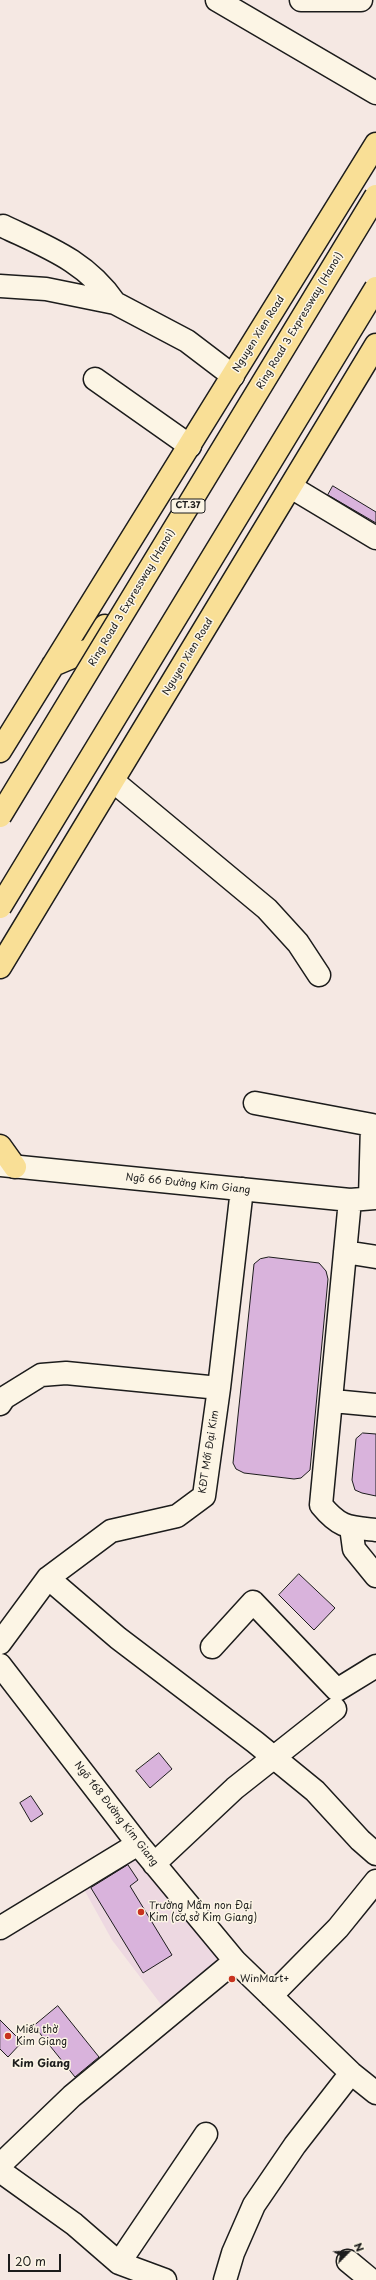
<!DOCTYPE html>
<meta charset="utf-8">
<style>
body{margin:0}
#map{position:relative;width:376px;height:2280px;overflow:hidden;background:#f5e8e3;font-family:"Playpen Sans",sans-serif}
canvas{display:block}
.north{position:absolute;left:328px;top:2232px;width:40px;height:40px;-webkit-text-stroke:3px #fcf5e5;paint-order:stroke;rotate:66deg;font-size:11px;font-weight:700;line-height:16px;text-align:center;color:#1c1c1c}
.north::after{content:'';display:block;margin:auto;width:14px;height:18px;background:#1c1c1c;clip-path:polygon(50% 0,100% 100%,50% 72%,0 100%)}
.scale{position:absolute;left:8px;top:2254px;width:53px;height:18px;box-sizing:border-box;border:2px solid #1c1c1c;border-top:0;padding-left:5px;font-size:12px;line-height:14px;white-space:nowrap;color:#1c1c1c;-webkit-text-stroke:3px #fcf5e5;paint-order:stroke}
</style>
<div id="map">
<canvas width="376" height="2280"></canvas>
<div class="north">N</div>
<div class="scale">20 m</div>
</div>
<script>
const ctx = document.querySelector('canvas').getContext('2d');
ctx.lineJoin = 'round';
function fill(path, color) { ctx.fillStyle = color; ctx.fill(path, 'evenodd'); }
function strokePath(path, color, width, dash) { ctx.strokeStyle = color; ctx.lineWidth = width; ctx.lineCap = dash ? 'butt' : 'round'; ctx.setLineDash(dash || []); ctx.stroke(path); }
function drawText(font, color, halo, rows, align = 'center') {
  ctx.font = font + ' "Playpen Sans",sans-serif'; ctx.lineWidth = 3; ctx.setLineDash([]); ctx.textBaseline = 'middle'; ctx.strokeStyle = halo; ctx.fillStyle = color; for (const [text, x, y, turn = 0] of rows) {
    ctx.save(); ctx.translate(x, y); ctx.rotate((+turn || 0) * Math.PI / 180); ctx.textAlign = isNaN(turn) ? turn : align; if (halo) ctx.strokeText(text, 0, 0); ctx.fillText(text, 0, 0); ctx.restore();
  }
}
const built = new Path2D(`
 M138 1850 224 1962 166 2011 112 1940 81 1884Z`);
const building = new Path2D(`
 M333 486 376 512V523L328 495Z
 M269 1257 319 1263 326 1271 328 1279 310 1470 301 1478 294 1479 244 1473 236 1469 233 1463 254 1264 260 1259Z
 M363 1433 376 1434V1496L362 1493 355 1490 352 1480 356 1439Z
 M299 1574 335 1608 314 1630 279 1595Z
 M159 1753 172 1769 150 1788 136 1771Z
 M31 1796 43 1814 31 1822 20 1803Z
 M128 1865 138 1880 130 1886 172 1955 143 1973 91 1888Z
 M58 2006 99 2057 75 2077 34 2026Z
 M0 2020 22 2042 8 2057 0 2049Z`);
const minor = new Path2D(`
 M217 0 376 93
 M301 0H361
 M3 226C47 247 86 261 115 303
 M0 286 46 289 115 303 187 341 233 376
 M95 379 190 446
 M291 487 376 538
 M113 781 267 909 298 943 319 975
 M255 1103 372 1125 370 1198
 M0 1165 350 1200 376 1198
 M350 1200 321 1505C340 1528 348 1527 376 1530
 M345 1252 376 1257
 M333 1401 376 1405
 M0 1404 4 1398 41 1375 66 1373 219 1388
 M351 1527 354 1549 376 1576
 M48 1578 118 1638 255 1742 315 1791 360 1840 376 1854
 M0 1643 48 1578 111 1531 177 1516 204 1496 219 1388 242 1189
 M212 1647 253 1602 337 1690 376 1666
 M0 1665 138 1844 235 1961 351 2073 376 2093
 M154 1864 235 1788 335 1709
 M0 1928 138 1844
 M271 1996 338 1928 376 1881
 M0 2165 72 2096 235 1961
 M0 2171 74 2224 119 2263 165 2280
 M348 2261 371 2280
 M119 2263 206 2134
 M225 2280 233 2253 254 2205 295 2145 351 2073`);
const major = new Path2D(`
 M53 665 91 649 105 626
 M0 751 376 144
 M0 967 376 345
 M0 1146 15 1167`);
const highwayBridge = new Path2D(`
 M0 816 376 196
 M0 907 376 288`);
const markers = [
 [141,1912,4,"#c8321e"],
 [232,1979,4,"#c8321e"],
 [8,2036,4,"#c8321e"]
];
const shields = [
 [188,506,34]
];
const shieldNames = [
 ["CT.37",188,506]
];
const streetNames = [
 ["Ring Road 3 Expressway (Hanoi)",300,321,-59],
 ["Nguyen Xien Road",259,334,-58],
 ["Ring Road 3 Expressway (Hanoi)",132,598,-59],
 ["Nguyen Xien Road",188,657,-59],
 ["Ngõ 66 Đường Kim Giang",188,1184,6],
 ["KĐT Mới Đại Kim",209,1452,-81],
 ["Ngõ 168 Đường Kim Giang",116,1814,52]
];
const poiNames = [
 ["Trường Mầm non Đại",149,1906],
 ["Kim (cơ sở Kim Giang)",149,1918],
 ["WinMart+",240,1979],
 ["Miếu thờ",16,2030],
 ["Kim Giang",16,2042]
];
const neighbourhoodNames = [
 ["Kim Giang",41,2064]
];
fill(built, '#edd8e1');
fill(building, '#d9b3dc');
strokePath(building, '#1c1c1c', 1);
strokePath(minor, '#1c1c1c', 25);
strokePath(major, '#1c1c1c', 25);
strokePath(minor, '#fcf5e5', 22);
strokePath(major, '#f9df96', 22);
strokePath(highwayBridge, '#1c1c1c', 25, []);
strokePath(highwayBridge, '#f9df96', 22);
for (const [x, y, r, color] of markers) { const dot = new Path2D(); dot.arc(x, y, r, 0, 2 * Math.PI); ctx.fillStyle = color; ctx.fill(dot); strokePath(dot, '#fcf5e5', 1.5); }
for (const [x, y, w] of shields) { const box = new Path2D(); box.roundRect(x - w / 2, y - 7, w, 14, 3); ctx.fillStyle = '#fcf5e5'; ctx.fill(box); strokePath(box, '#1c1c1c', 1); }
drawText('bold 9px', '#1c1c1c', null, shieldNames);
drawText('10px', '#1c1c1c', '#fcf5e5', streetNames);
drawText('10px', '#1c1c1c', '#fcf5e5', poiNames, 'left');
drawText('bold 11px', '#1c1c1c', '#fcf5e5', neighbourhoodNames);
</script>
